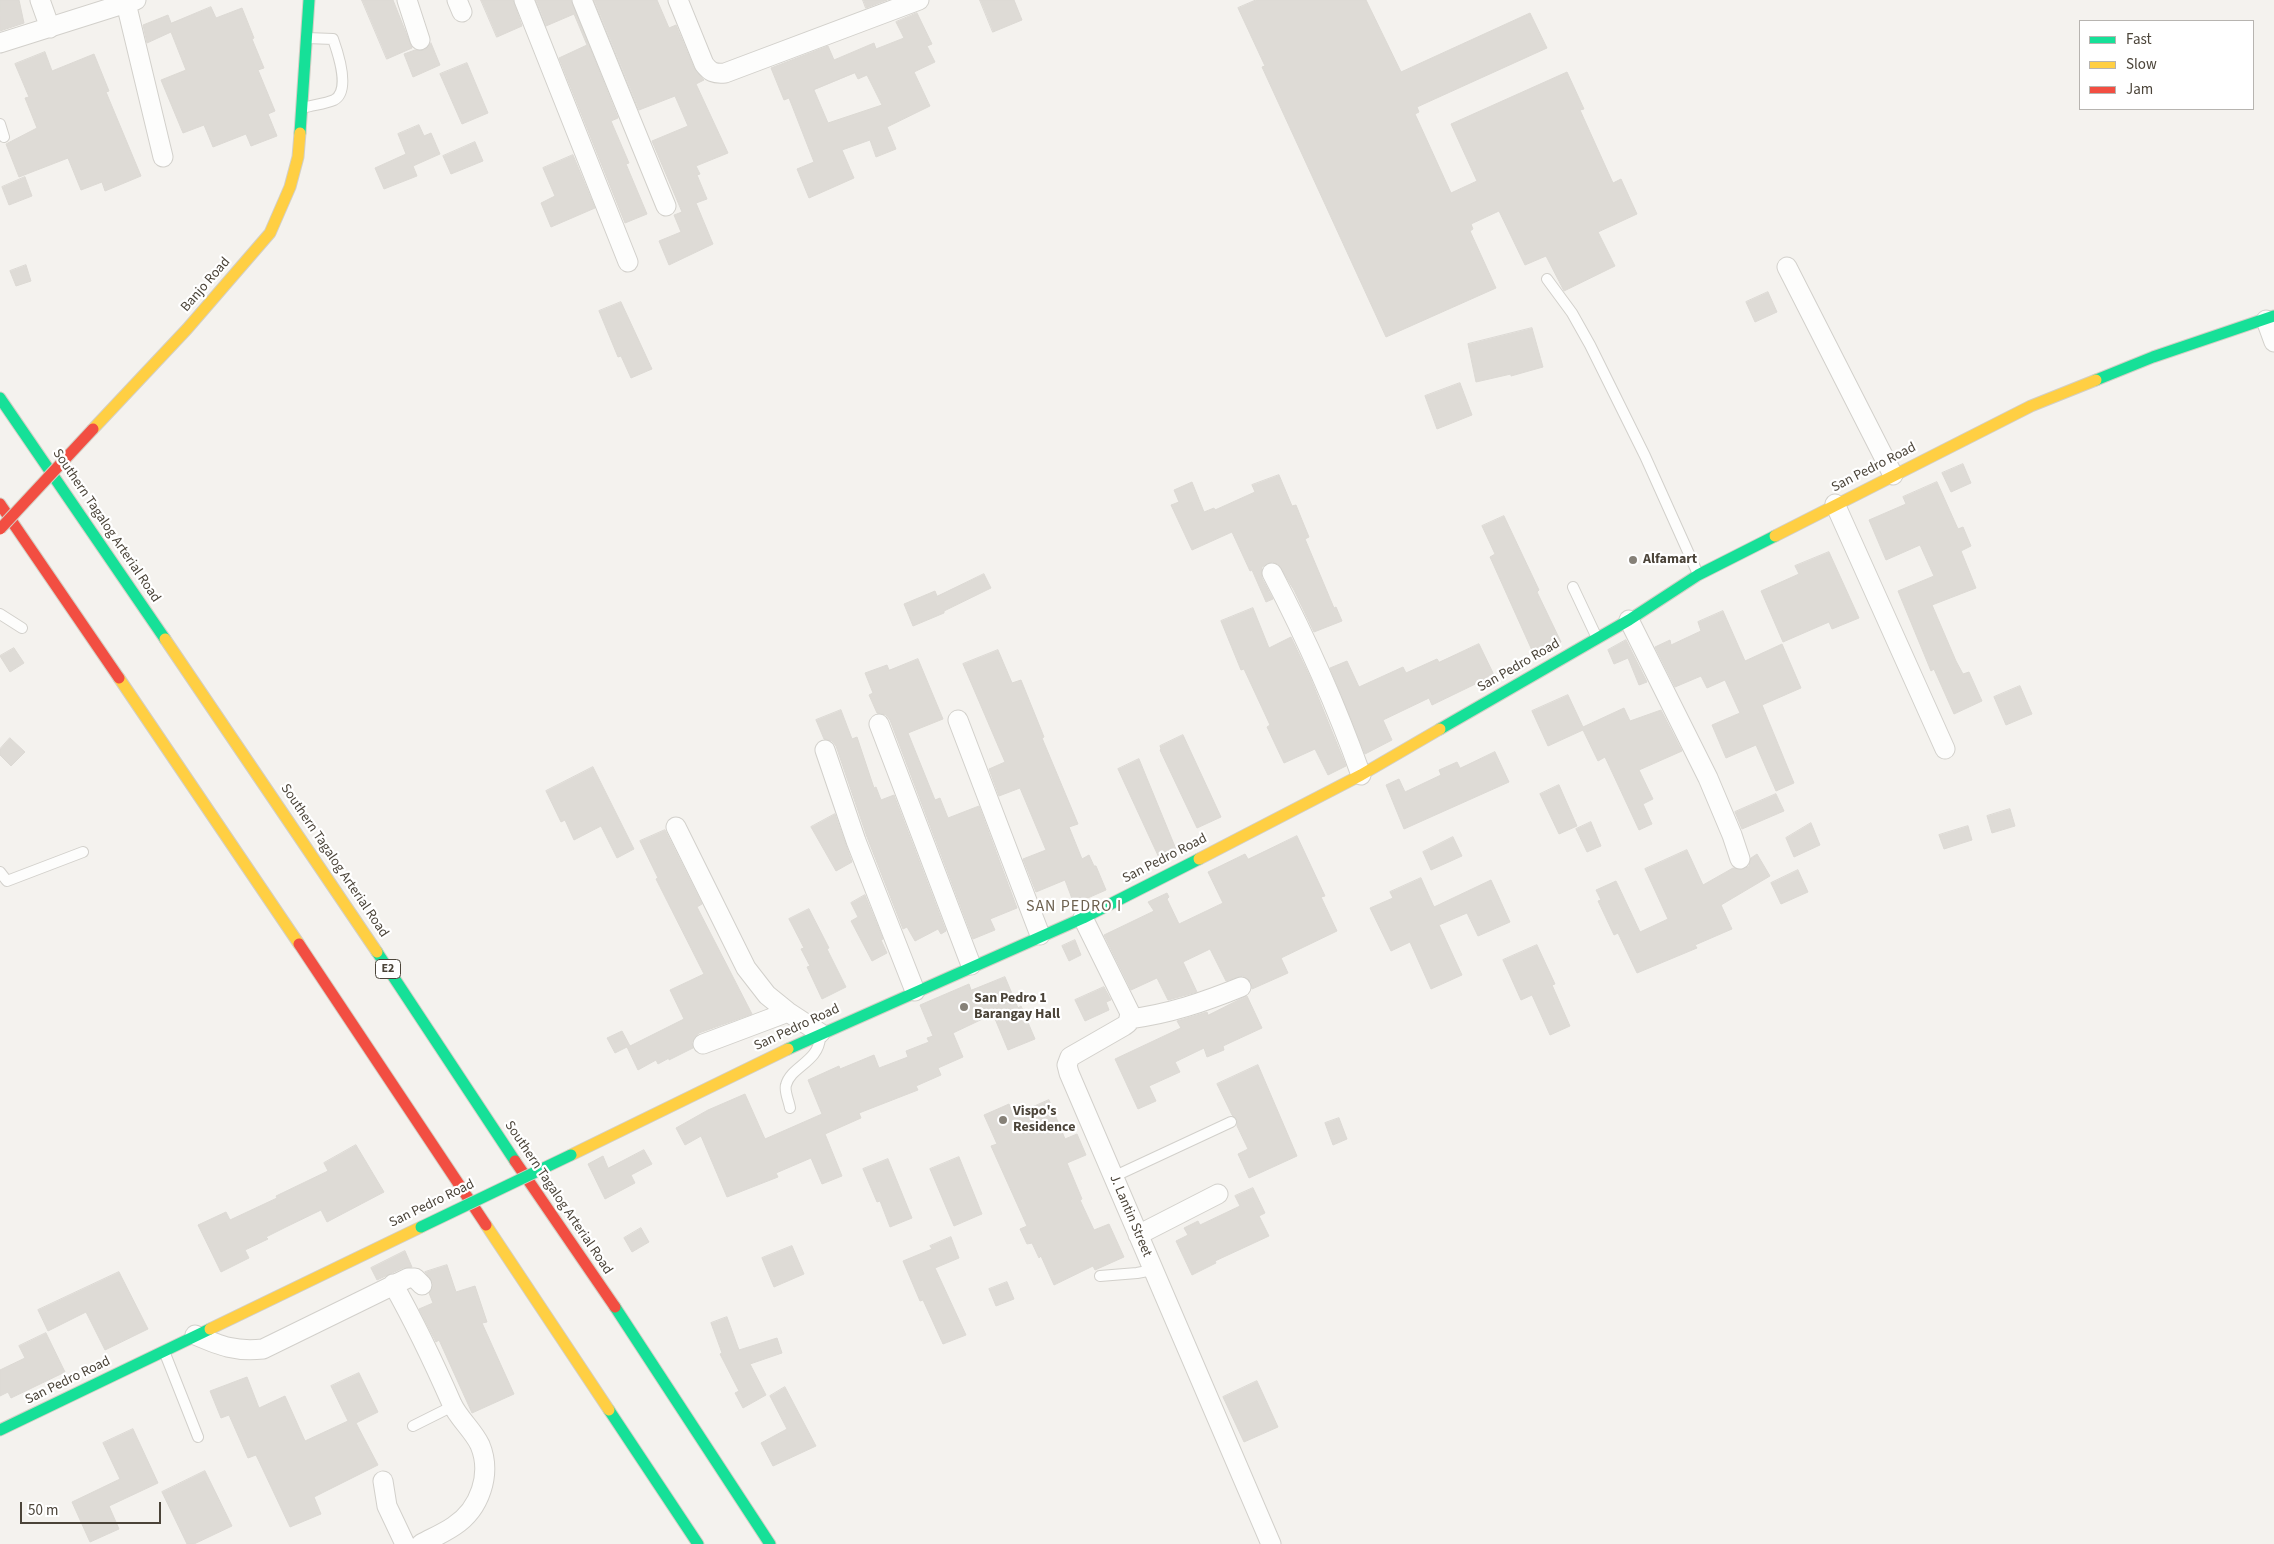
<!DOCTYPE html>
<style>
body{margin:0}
#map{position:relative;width:2274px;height:1544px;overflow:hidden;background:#f4f2ee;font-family:"Source Sans 3",sans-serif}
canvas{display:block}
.legend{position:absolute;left:2079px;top:20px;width:175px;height:90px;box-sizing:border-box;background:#fff;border:1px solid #b7b4b0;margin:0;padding:6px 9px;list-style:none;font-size:15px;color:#4b4439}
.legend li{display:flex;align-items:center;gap:10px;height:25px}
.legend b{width:25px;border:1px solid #b7b4b0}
.scale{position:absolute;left:20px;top:1502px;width:141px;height:22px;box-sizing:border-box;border:2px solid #4b4439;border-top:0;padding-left:6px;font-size:15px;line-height:18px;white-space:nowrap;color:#4b4439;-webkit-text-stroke:4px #fff;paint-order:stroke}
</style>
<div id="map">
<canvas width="2274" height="1544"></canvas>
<ul class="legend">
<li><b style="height:6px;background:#16e098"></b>Fast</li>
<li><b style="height:6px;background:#ffcf43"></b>Slow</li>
<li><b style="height:6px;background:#f24e42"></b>Jam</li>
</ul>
<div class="scale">50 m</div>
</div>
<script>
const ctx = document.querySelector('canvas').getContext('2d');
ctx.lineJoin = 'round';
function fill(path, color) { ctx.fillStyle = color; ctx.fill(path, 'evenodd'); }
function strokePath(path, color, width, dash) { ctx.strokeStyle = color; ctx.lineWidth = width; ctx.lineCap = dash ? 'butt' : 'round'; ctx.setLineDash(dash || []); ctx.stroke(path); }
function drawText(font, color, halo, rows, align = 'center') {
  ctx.font = font + ' "Source Sans 3",sans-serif'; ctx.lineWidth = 4.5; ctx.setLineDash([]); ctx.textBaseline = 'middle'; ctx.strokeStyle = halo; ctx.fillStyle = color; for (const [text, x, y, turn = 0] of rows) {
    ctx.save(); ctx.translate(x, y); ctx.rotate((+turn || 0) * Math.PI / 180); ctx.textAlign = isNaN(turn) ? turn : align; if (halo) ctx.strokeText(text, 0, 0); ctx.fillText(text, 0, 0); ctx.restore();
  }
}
const building = new Path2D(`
 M0 0H19L24 23 0 31Z
 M362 0H393L412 48 387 59Z
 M481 0H513L522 26 497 37Z
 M536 0H571L618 118 611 121 629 163 626 164 647 214 625 223 559 58 587 45 574 14 546 26Z
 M594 0H657L669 28 676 25 694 68 704 80 696 84 728 153 696 166 700 174 697 175 707 199 696 203 713 244 669 265 659 241 681 232 674 215 682 212 652 141 688 126 675 96 639 110Z
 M863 0H887L866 8Z
 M980 0H1014L1022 20 993 32Z
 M1256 0H1366L1401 72 1530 13 1547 48 1417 107 1419 112 1415 114 1451 193 1477 181 1451 124 1567 72 1584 109 1580 110 1613 183 1621 179 1637 214 1598 232 1615 266 1564 291 1546 256 1525 265 1499 211 1471 224 1473 229 1470 231 1496 288 1386 337 1262 67 1265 66 1238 8Z
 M211 7 216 18 242 8 254 38 252 39 264 68 258 70 275 111 268 114 277 136 251 146 246 134 213 147 204 125 183 133 161 80 186 70 171 32 147 43 143 25 168 15 171 23Z
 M917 13 932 44 927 46 935 62 914 72 930 106 887 127 896 149 876 157 870 140 842 150 854 178 809 198 797 169 814 162 789 98 784 100 771 68 828 46 834 60 874 43 876 49 904 38 896 22ZM855 73 858 79 867 75 882 105 828 123 814 90Z
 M431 43 440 65 413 77 404 54 415 50H424Z
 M45 52 52 71 94 54 109 91 106 92 141 176 105 191 102 182 81 190 68 158 19 177 6 144 37 128 25 98 29 97 15 64Z
 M467 63 488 113 462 124 440 74Z
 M419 125 424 136 431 133 440 154 413 166 417 176 384 189 375 168 406 154 398 134Z
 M475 142 483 161 451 174 443 156Z
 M573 155 595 208 551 227 541 203 555 196 543 168Z
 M25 177 32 196 9 205 2 187Z
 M26 265 31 281 16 286 10 271Z
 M1768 292 1777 312 1755 322 1746 302Z
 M621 302 652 369 631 378 621 356 618 357 599 311Z
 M1532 328 1543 367 1511 376V374L1476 382 1468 344Z
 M1460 383 1472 415 1437 429 1425 396Z
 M1963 464 1971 483 1951 492 1942 473Z
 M1279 475 1292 506 1296 505 1302 520 1309 537 1305 539 1334 608 1336 607 1342 621 1314 632 1294 590 1278 564 1272 562 1262 567V578L1273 599 1266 602 1252 570 1250 571 1232 532 1192 550 1171 505 1179 502 1174 490 1192 482 1204 512 1214 508 1215 510 1255 492 1252 485Z
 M1937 482 1958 529 1963 527 1971 546 1961 551 1976 588 1932 605 1956 661 1963 674 1969 672 1982 701 1954 714 1934 669 1931 671 1898 591 1934 576 1920 545 1886 560 1869 520 1906 504 1903 497Z
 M1504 516 1539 590 1537 592 1561 642 1535 657 1490 557 1495 554 1482 526Z
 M1829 552 1859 618 1832 629 1829 622 1783 642 1761 591 1799 574 1795 566Z
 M984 574 991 588 944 611V613L913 626 904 604 935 591 937 596Z
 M1253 608 1269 648 1291 637 1310 677 1346 766 1328 775 1315 749 1284 763 1267 727 1270 725 1244 669 1241 670 1221 621Z
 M1723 611 1745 661 1782 644 1801 688 1762 705 1794 783 1776 791 1756 745 1726 758 1712 725 1740 713 1725 680 1707 688 1701 676 1675 687 1655 647 1670 640 1671 645 1701 631 1698 622Z
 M1626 640 1647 682 1639 685 1628 658 1614 664 1608 650Z
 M1479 644 1494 675 1432 705 1429 698 1383 720 1392 740 1365 754 1330 668 1347 661 1359 687 1403 667 1406 673 1437 659 1439 662Z
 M14 648 24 663 10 672 0 656Z
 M998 650 1012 683 1021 680 1044 737 1042 738 1078 824 1069 827 1082 859 1089 855 1094 866H1096L1106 890 1074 904 1065 880 1036 892 1023 859 1046 850 1020 788 999 796 989 769 1005 762 963 664Z
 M918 659 943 719 908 733 935 800 940 798 948 818 979 806 1017 908 990 919 995 930 973 939 890 720 886 715 877 713 869 695 873 693 865 673 887 665 889 670Z
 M2020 686 2032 714 2006 725 1994 697Z
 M1568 695 1583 727 1624 708 1630 721 1661 710 1682 751 1639 770 1653 799 1643 804 1652 824 1639 830 1605 757 1598 761 1583 730 1548 746 1532 711Z
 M841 710 852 739 857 737 874 788 876 787 881 800 894 795 946 931 941 934 938 929 915 941 907 927 903 929 867 837 836 746 832 741 824 739 816 720Z
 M1183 735 1221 817 1197 828 1160 750 1161 749 1160 746Z
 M10 738 25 752 11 766 0 755V749Z
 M1495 752 1509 782 1404 829 1386 785 1399 779 1405 792 1441 775 1439 770 1457 762 1460 768Z
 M1139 759 1178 854 1161 862 1118 769Z
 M593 767 634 849 617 858 601 826 574 840 565 820 561 822 546 791Z
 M1559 785 1577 826 1559 834 1540 794Z
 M1776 794 1784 811 1742 829 1735 812Z
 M2010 809 2015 826 1992 833 1987 816Z
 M835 814 852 862 836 871 811 827Z
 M1591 822 1601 846 1587 852 1576 829Z
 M1811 823 1820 845 1794 857 1786 838Z
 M1968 826 1972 840 1944 849 1939 835Z
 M665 830 702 904 697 907 752 1014 699 1033 692 1042 693 1048 669 1060V1058L658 1064 656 1060 638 1070 627 1047 615 1053 607 1038 622 1031 630 1046 684 1019 670 990 704 974 656 879 658 878 640 841Z
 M1297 836 1325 896 1321 897 1337 931 1281 958 1288 973 1252 989 1251 982 1243 976 1226 981 1210 949 1183 962 1197 992 1168 1000 1157 978 1131 990 1104 935 1154 911 1148 902 1167 893 1169 897 1167 899 1179 924 1223 903 1208 872 1245 854 1248 859Z
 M1453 837 1462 856 1431 870 1423 852Z
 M1687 850 1703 885 1733 868 1744 869 1749 866 1751 858 1757 854 1770 876 1721 905 1732 929 1695 945 1697 948 1637 973 1618 933 1614 935 1598 901 1601 900 1596 890 1616 881 1640 932 1668 919 1645 869Z
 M1798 870 1808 892 1781 904 1771 883Z
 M1421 878 1434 907 1491 880 1510 922 1478 936 1467 913 1439 925 1462 975 1431 989 1410 942 1391 951 1370 908 1393 898 1390 892Z
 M865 895 883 939 881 940 887 953 872 961 851 921 858 917 851 903Z
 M809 909 829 948 827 949 846 987 822 999 807 967 810 966 801 949 804 948 789 919Z
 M1075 940 1081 955 1069 961 1062 946Z
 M1537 945 1555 984 1552 985 1570 1026 1550 1035 1532 995 1521 1000 1503 960Z
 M1005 977 1018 1008 1021 1006 1035 1039 1008 1050 993 1014 953 1033 963 1057 938 1068 941 1075 916 1086 918 1090 859 1113 861 1118 825 1134 842 1176 822 1184 811 1158 776 1173 778 1177 727 1197 701 1136 685 1145 676 1128 708 1110 745 1094 765 1139 822 1114 808 1080 839 1066 840 1069 874 1055 879 1068 908 1057 906 1051 929 1042 927 1038 933 1036 920 1005 969 984 971 990Z
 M1104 987 1111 1000 1106 1002 1109 1010 1085 1021 1075 1000Z
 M1247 996 1262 1028 1223 1046 1224 1050 1207 1057 1204 1048 1175 1062 1180 1072 1149 1086 1156 1101 1138 1109 1115 1059 1181 1028 1177 1021 1207 1012 1208 1015Z
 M1258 1065 1297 1156 1249 1178 1238 1154 1248 1149 1237 1126V1120L1232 1115 1217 1084Z
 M1049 1100 1065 1139 1077 1134 1086 1155 1067 1163 1082 1199 1080 1200 1094 1230 1109 1224 1124 1257 1095 1270 1093 1266 1054 1285 1041 1256 1039 1258 1032 1243 1027 1244 1020 1229 1027 1226 991 1146 997 1144 984 1115 1009 1104 1013 1115Z
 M1339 1118 1347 1139 1333 1145 1325 1123Z
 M356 1145 384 1192 327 1222 321 1210 288 1226 266 1237 268 1239 245 1250 249 1258 221 1272 198 1225 226 1212 230 1220 277 1198 276 1196 328 1171 324 1163Z
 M644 1150 652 1164 631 1175 635 1183 605 1199 588 1164 603 1156 608 1168Z
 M959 1157 982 1214 954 1226 930 1169Z
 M888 1159 912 1218 890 1227 880 1201 877 1202 863 1169Z
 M1253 1188 1265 1213 1259 1216 1269 1236 1215 1261 1216 1263 1192 1275 1176 1241 1188 1235 1184 1228 1198 1221 1200 1225 1240 1206 1235 1196Z
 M641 1228 649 1242 632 1252 624 1238Z
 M951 1237 959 1258 935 1268 966 1335 943 1344 923 1300 920 1301 903 1261 932 1249 930 1246Z
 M792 1246 804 1274 774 1287 762 1258Z
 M405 1251 412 1267 403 1268 377 1280 371 1268Z
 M447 1265 456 1292 475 1286 487 1322 482 1323 514 1394 472 1413 439 1340 436 1342 419 1309 433 1303 429 1293 433 1283 425 1272Z
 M119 1272 148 1329 105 1350 86 1312 48 1331 38 1310Z
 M1007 1282 1014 1299 996 1306 989 1289Z
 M727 1317 739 1350 777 1338 782 1353 750 1364 766 1395 743 1408 735 1393 739 1391 720 1354 722 1353 711 1323Z
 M46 1333 65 1372 11 1398 8 1392 0 1396V1370L25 1358 19 1346Z
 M359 1373 378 1412 356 1423 378 1465 314 1497 321 1514 290 1527 256 1455 248 1458 229 1415 221 1418 210 1391 247 1377 259 1408 285 1396 305 1441 348 1421 331 1386Z
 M1257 1381 1278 1427 1244 1442 1223 1397Z
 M785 1387 816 1446 773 1466 761 1443 787 1429 770 1396Z
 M133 1429 158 1483 109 1506 119 1529 90 1542 72 1502 120 1479 103 1443Z
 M205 1471 232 1526 194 1544H187L162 1492Z`);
const lane = new Path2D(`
 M303 108C312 105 325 104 334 100 351 91 338 53 333 39L307 38
 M0 124 4 137
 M1547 279 1572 313 1590 345 1645 456 1698 574
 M1573 587 1597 638
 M0 614 22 628
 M0 872 7 881 83 852
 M790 1108C789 1101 784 1091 786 1085 791 1066 819 1062 820 1037
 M1113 1177 1231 1122
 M1100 1276 1137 1273 1153 1270
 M164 1351 198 1437
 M413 1426 453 1406`);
const street = new Path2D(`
 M40 0 50 28
 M407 0 420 40
 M457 0 462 12
 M524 0 628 262
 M582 0 666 206
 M678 0 704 64C710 72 714 74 725 73L919 0
 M126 3 163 157
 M0 43 136 0
 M1787 267 1893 475
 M2266 320 2274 342
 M1835 504 1945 749
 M1272 573C1306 638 1336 705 1361 775
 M1629 620 1708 778 1732 835 1740 859
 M958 720 1040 935
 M879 724 971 965
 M825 750 856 841 915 991
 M676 827 746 968 767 995 788 1012 820 1033
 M1083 918 1130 1013 1128 1023 1124 1026 1070 1057 1067 1065 1069 1073 1271 1544
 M1129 1019C1169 1014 1204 1002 1241 987
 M703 1044 788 1012
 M1138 1235 1218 1194
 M393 1284C415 1323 434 1363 452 1404 459 1419 473 1430 480 1445 492 1474 480 1509 454 1526 444 1533 432 1538 421 1544
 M195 1335C221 1346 235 1352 263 1349L408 1278H415L422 1285
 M383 1481 387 1506 405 1544`);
const fast = new Path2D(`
 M300 133 309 0
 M2096 380 2153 357 2274 316
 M0 398 165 639
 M1440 729 1629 620 1698 575 1775 536
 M377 952 515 1161
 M788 1049 1083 918 1199 859
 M615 1307 770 1544
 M609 1410 698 1544
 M0 1430 210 1329`);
const slow = new Path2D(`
 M93 429 187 329 270 233 290 187 298 157 300 133
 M1775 536 2031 406 2096 380
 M165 639 377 952
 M119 678 299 944
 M1199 859 1361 775 1440 729
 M571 1155 788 1049
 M486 1225 609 1410
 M210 1329 421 1227`);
const jam = new Path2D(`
 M0 504 119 678
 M299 944 486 1225
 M515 1161 615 1307`);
const fastBridge = new Path2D(`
 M421 1227 571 1155`);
const jamBridge = new Path2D(`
 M0 529 93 429`);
const markers = [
 [1633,560,5,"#868178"],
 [964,1007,5,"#868178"],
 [1003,1120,5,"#868178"]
];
const shields = [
 [388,969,25]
];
const shieldNames = [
 ["E2",388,969]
];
const streetNames = [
 ["Banjo Road",206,285,-49],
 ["San Pedro Road",1874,468,-27],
 ["Southern Tagalog Arterial Road",106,526,56],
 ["San Pedro Road",1519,666,-30],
 ["San Pedro Road",1165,859,-27],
 ["Southern Tagalog Arterial Road",334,861,56],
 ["San Pedro Road",797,1028,-25],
 ["Southern Tagalog Arterial Road",558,1198,56],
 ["San Pedro Road",432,1204,-26],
 ["J. Lantin Street",1130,1216,67],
 ["San Pedro Road",68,1381,-26]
];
const poiNames = [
 ["Alfamart",1643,560],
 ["San Pedro 1",974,999],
 ["Barangay Hall",974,1015],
 ["Vispo's",1013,1112],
 ["Residence",1013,1128]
];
const quarterNames = [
 ["SAN PEDRO I",1074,907]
];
fill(building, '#dedbd6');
strokePath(building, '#dcd9d4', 1);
strokePath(lane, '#d2d0cb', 12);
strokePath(street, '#d2d0cb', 21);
strokePath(fast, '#d3cfc5', 13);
strokePath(slow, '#d3cfc5', 13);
strokePath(jam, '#d3cfc5', 13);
strokePath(lane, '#fdfdfc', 10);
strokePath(street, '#fdfdfc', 19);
strokePath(fast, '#16e098', 11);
strokePath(slow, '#ffcf43', 11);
strokePath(jam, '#f24e42', 11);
strokePath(fastBridge, '#d3cfc5', 13, []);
strokePath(jamBridge, '#d3cfc5', 13, []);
strokePath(fastBridge, '#16e098', 11);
strokePath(jamBridge, '#f24e42', 11);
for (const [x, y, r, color] of markers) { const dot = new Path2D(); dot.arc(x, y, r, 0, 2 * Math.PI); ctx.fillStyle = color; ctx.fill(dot); strokePath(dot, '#fff', 2); }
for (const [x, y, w] of shields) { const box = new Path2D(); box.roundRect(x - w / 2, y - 9.5, w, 19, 4); ctx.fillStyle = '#fff'; ctx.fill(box); strokePath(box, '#4b4439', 1); }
drawText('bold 12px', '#4b4439', null, shieldNames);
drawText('14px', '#4b4439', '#fff', streetNames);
drawText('bold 14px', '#4b4439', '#fff', poiNames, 'left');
ctx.letterSpacing = '1px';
drawText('16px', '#6e6250', '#fff', quarterNames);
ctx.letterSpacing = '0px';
</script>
